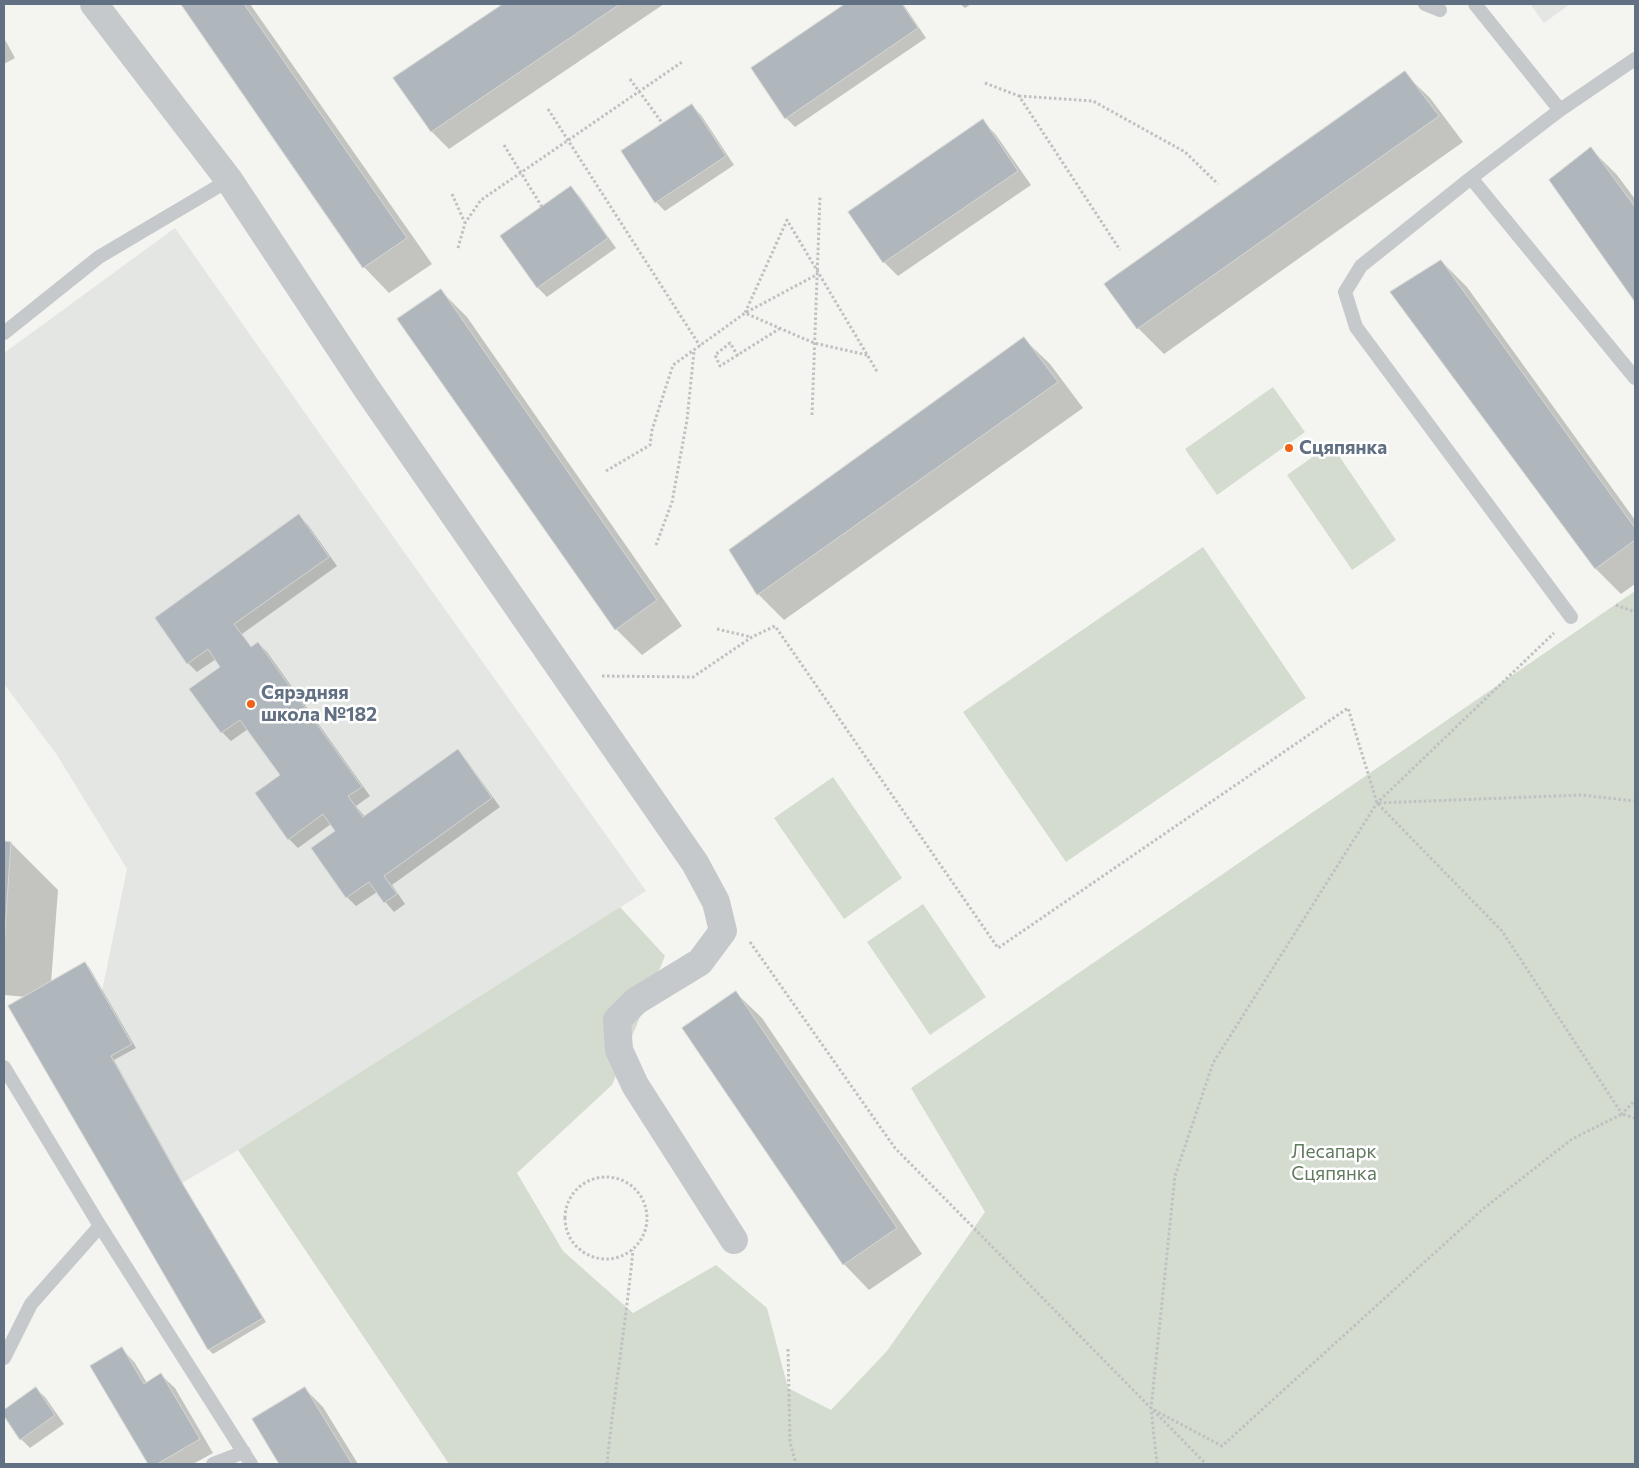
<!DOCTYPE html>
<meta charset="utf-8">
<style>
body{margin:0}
#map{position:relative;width:1639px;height:1468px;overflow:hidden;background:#f4f5f0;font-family:Commissioner,sans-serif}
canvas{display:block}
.frame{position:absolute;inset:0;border:5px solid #617083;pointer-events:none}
</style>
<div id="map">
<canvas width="1639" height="1468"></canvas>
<div class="frame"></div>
</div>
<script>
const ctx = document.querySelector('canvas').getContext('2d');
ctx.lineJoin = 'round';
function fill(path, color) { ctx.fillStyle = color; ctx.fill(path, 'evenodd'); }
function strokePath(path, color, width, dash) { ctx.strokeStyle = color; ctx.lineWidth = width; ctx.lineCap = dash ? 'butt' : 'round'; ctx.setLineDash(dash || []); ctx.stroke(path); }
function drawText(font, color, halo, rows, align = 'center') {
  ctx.font = font + ' Commissioner,sans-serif'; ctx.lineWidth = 5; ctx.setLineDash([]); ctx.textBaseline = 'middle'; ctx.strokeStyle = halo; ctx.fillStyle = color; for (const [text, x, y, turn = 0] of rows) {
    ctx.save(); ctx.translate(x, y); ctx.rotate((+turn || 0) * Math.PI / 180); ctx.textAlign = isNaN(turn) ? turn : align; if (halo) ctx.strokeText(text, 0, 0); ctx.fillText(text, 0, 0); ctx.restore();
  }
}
const built = new Path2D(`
 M1530 4H1570L1544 23Z
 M175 228 315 427 646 891 238 1150 182 1183 111 1056 132 1043 102 991 127 869 57 755 4 684V353Z`);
const green = new Path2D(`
 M1273 387 1305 432 1217 495 1185 449Z
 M1331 444 1396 540 1352 570 1287 475Z
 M1203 547 1306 698 1066 862 963 712Z
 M1635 591V1464H449L238 1150 620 907 665 956 612 1085 517 1173 563 1251 633 1313 716 1265 767 1308 788 1388 831 1410 887 1351 985 1212 911 1088Z
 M833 777 902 878 844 919 774 818Z
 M923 904 986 997 930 1035 867 942Z`);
const shadow = new Path2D(`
 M183 4H250L432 264 389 293 364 267Z
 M505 4H664L449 149 431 131 394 78Z
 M847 4H903L926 38 795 127 786 118 753 68Z
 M960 4H971L965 8Z
 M4 38 15 58 4 64Z
 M1404 73 1430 98 1463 142 1164 354 1138 328Z
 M692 106 701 115 734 165 665 211 656 202Z
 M983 121 996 135 1031 185 898 276 884 262 850 213Z
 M1591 149 1617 175 1635 199V299L1551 181Z
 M571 188 580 197 616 248 547 297 538 288 502 237Z
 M1441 261 1467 287 1635 520V584L1621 594 1595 568Z
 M441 291 467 317 682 626 642 655 616 629Z
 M1024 339 1050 364 1083 408 784 620 758 594 731 550Z
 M299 516 308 525 337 566 242 634 252 648 258 643 267 652 370 796 356 806 365 817 458 751 466 760 500 807 392 885 405 904 394 912 377 892 356 906 347 897 337 831 331 824 298 848 289 839 282 776 248 729 231 741 222 732 221 667 216 659 197 672 188 663Z
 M4 842 11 843 58 890 51 983 85 963 89 967 136 1048 114 1060 186 1189 266 1322 213 1354 209 1350 10 1007 27 997 4 995Z
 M736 993 762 1018 922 1254 869 1290 844 1264Z
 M122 1349 135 1363 147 1383 161 1375 175 1388 213 1453 193 1464H149L92 1366Z
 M36 1389 45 1397 64 1424 30 1448 21 1439 4 1414V1411Z
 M305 1389 323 1407 358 1464H280L254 1420Z`);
const building = new Path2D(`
 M181 4H244L407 238 363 268Z
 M503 4H620L431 132 393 78Z
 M845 4H902L918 28 785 119 751 68Z
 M1405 71 1439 116 1137 329 1104 284Z
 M692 104 726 156 655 203 621 151Z
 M983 119 1018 171 883 263 848 212Z
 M1591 147 1635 207V302L1549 180Z
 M571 186 608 238 537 288 500 236Z
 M1441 260 1635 528V540L1595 569 1390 292Z
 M441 289 657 600 615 630 397 319Z
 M1024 337 1058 382 757 595 729 550Z
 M299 514 329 557 234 624 251 647 258 642 362 787 348 796 363 817 458 749 492 798 384 876 397 894 384 903 369 882 346 898 311 848 335 831 323 814 288 840 255 793 280 775 240 720 221 733 189 689 220 667 208 649 187 664 155 618Z
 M4 841 11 842 4 947Z
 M85 962 132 1044 111 1056 182 1183 263 1318 208 1350 8 1006Z
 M736 991 897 1228 843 1265 682 1028Z
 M122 1347 144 1384 161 1373 200 1439 157 1464H148L90 1366Z
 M36 1387 55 1415 20 1440 4 1416V1410Z
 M305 1387 352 1464H279L252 1419Z`);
const path = new Path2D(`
 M630 79 663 124
 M985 83 1019 96 1120 250
 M1019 96 1093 101 1185 152 1218 184
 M548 109 700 346
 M504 145 542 207
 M452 194 465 223
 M458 248 465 223 481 200 682 62
 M867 355 814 343 745 313 787 220 878 373
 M738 356 730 343 715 355 720 366 779 329
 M812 415 820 197
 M606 471 650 445 652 430 673 365 745 313 818 274
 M656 545 672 502 687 420 694 351
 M1616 605 1635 612
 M717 629 751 637
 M602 676 693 677 752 637 775 626 998 948 1348 708 1377 803 1581 795 1635 801
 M1378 804 1502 931 1622 1114 1635 1100
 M750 942 895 1148 1206 1464
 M565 1218a41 41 0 1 1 82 0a41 41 0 1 1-82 0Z
 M788 1349 790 1442 796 1464
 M1154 1410 1222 1446 1483 1209 1572 1139 1622 1114 1635 1118
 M607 1464C614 1393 626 1322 633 1250
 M1157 1464 1151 1409 1175 1176 1213 1063 1377 803 1554 633`);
const lane = new Path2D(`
 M1425 4 1440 10
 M1475 4 1560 110 1471 178 1361 266 1345 292 1356 327 1571 617
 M1560 110 1635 59
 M1471 178 1635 378
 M4 333 99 257 229 180
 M4 1067 100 1226 251 1464
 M4 1358 31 1304 100 1226
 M213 1464 244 1452`);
const street = new Path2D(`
 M94 4 229 180 367 389 695 863 716 902 723 931 700 962 636 1001 617 1020 619 1050 635 1085 734 1240`);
const markers = [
 [1289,448,5,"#f16214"],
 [251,704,5,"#f16214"]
];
const poiNames = [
 ["Сцяпянка",1299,448],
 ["Сярэдняя",261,693],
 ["школа №182",261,715]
];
const parkNames = [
 ["Лесапарк",1334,1152],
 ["Сцяпянка",1334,1174]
];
fill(built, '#e4e6e3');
fill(green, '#d4dcd0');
fill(shadow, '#0003');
fill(building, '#b0b7bc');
strokePath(building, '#d5d5d3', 1);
strokePath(path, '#bfc0c2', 3, [2.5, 2.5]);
strokePath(lane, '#c6c9cc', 14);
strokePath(street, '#c6c9cc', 28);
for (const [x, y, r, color] of markers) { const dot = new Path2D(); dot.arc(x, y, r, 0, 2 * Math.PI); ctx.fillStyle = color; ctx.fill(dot); strokePath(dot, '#fff', 2); }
drawText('bold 19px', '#617083', '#fff', poiNames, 'left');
drawText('19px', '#627a60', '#fff', parkNames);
</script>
